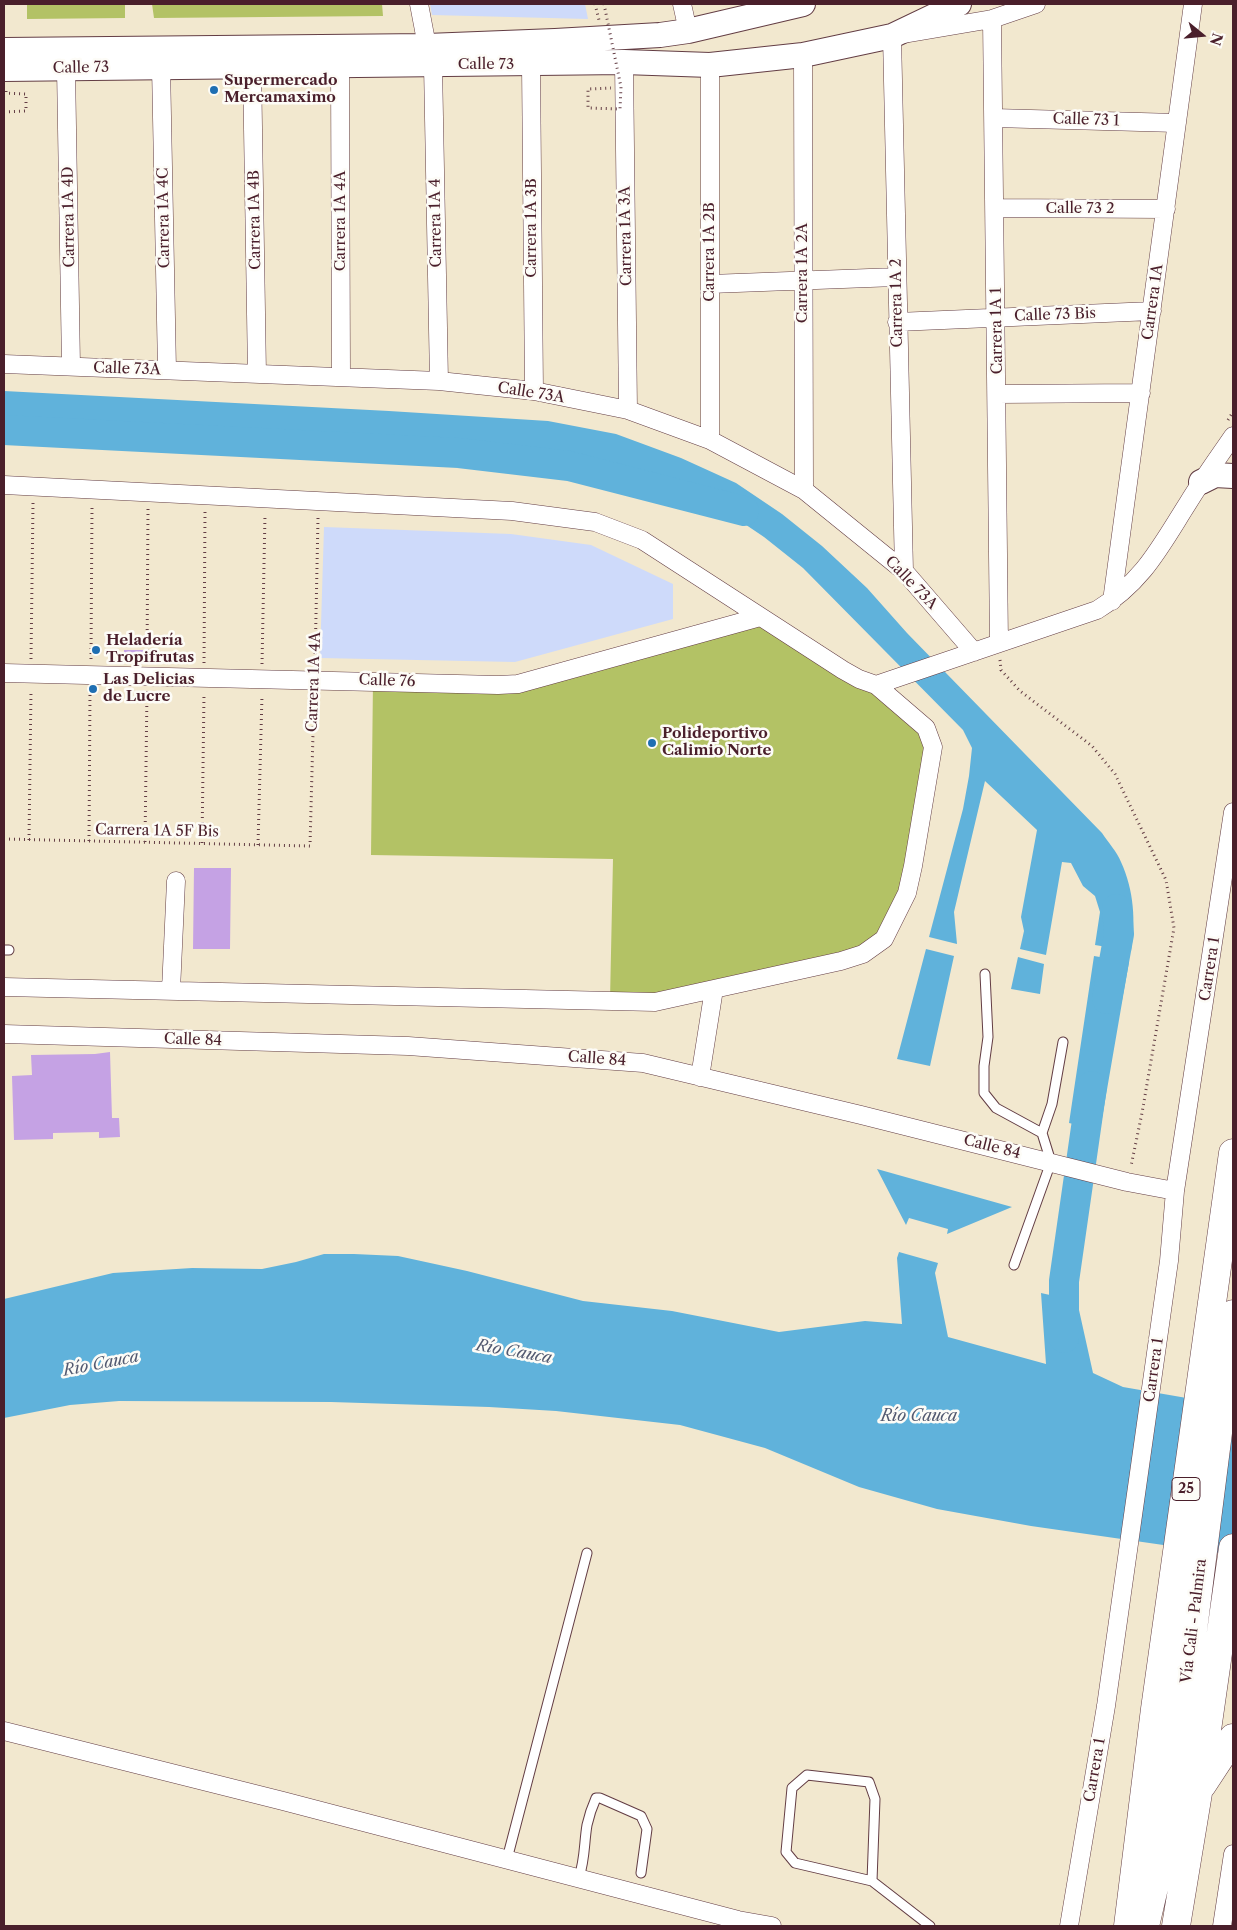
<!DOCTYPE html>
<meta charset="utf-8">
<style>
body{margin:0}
#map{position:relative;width:1237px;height:1930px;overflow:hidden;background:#f2e8cf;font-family:"Libre Caslon Text",serif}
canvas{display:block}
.frame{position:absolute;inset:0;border:5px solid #4a1f2b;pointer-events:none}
.north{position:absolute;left:1177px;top:10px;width:50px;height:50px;-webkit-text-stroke:4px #fdfcf7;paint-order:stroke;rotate:107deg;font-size:14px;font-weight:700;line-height:20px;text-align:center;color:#4a1f2b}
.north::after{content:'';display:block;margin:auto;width:18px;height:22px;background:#4a1f2b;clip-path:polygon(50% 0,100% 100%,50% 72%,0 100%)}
</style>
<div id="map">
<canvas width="1237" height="1930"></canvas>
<div class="frame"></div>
<div class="north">N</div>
</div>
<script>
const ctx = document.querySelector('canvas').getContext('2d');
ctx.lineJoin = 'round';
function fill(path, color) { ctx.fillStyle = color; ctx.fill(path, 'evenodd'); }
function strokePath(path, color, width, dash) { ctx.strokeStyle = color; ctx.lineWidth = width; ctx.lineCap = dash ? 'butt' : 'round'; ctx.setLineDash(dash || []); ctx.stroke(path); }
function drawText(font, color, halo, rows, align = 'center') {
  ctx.font = font + ' "Libre Caslon Text",serif'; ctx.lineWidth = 5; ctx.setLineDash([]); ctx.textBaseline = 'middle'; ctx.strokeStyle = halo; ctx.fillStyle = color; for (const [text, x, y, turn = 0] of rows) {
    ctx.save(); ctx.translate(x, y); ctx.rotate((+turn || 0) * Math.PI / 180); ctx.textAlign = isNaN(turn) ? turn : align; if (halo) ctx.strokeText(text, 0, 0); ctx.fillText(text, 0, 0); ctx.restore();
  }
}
const built = new Path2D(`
 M430 4H585L588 19 432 15Z
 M324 527 511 534 591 545 673 584V619L515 662 320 658Z`);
const green = new Path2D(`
 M27 4H125V18L27 19Z
 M152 4H382L383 16 154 18Z
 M760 617 859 679 930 739 907 893 863 954 714 989 610 1000 613 859 371 855 373 681 498 685Z`);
const water = new Path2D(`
 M4 391 389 411 548 421 616 434 681 458 736 483 782 514 822 546 867 588 907 633 1102 833C1108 842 1117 852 1121 862 1134 890 1136 922 1131 951L1095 945 1100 912 1095 896 1083 886 1071 863 1062 862 1046 955 1020 949 1024 931 1021 917 1037 830 985 781 954 912 957 944 929 937 963 809 969 776 972 748 963 730 803 568 764 537 721 508 670 485 608 462 544 450 4 421Z
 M926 949 954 956 930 1066 897 1059Z
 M1094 956 1129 962 1100 1130 1069 1123Z
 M1018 957 1044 964 1040 994 1011 989Z
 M877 1169 1012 1207 947 1234 948 1229 909 1218 906 1225Z
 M899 1252 938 1263 935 1273 948 1337 1046 1364 1041 1293 1077 1301 1093 1373 1123 1387 1233 1406V1555L1031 1526 937 1509 859 1487 765 1448 680 1425 556 1411 489 1407 331 1402 119 1401 70 1405 4 1418V1299L113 1273 192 1268 262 1269 296 1262 324 1254H354L398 1256 467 1271 583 1301 672 1311 779 1332 865 1321 902 1324 897 1258Z`);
const river = new Path2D(`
 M4 430 459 453 569 466 744 511
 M1107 999 1119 934 1117 909
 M1064 1338V1281L1092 1086`);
const building = new Path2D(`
 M124 650H144V663H124Z
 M194 868H231L230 949H193Z
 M110 1052 112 1118H119L120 1137 99 1138V1132L53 1133V1139L14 1140 12 1076 32 1075 31 1055 95 1054Z`);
const path = new Path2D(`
 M595 4 599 20
 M4 112 26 111V94L6 93V88
 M1228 420 1233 412
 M31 659 33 503
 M91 659 92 506
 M147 660 148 509
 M1000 660 1001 670 1020 691 1092 746 1115 774 1166 880 1174 928 1142 1113 1131 1166
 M204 663 205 512
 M262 664 265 515
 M315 664 318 518
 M4 839 310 846 314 696
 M29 840 31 690
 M89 841 90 691
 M145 842 147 691
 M202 843 204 694
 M258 845 262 695`);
const lane = new Path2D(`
 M4 950H9
 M985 974 988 1037 984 1066V1093L996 1108 1042 1133 1052 1104 1063 1042
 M1014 1265 1051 1162 1042 1133
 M507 1859 587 1553
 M579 1877C585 1860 584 1843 587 1825 589 1816 592 1807 596 1798H600L641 1816 647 1829 641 1873
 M872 1881 875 1799 869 1782 807 1775 792 1788 786 1852 795 1863 872 1881 930 1926`);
const street = new Path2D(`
 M419 4 427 46
 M682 4 688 31
 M992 19 999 643
 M803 55 804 490
 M624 62 628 410
 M340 65 341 377
 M433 65 439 381
 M531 65 534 391
 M161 66 167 370
 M252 66 257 374
 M66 68 71 366
 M994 118 1177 123
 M995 208 1166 209
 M710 284 896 277
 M897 322 1152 311
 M4 364 439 381 534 391 628 410 710 440 804 490 904 571 974 652
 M997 394 1141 393
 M710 440V65
 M4 485 512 511 595 522 642 540 843 670 859 679 876 685 926 728 933 747 913 866 907 893 884 939 863 954 841 961 655 1002 4 987
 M904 571 892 36 992 19 1036 4
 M1112 601 1193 4
 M4 673 498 685 518 684 760 617
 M876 685 1097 610C1143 582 1160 547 1188 503 1202 480 1218 458 1233 436
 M171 990 176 881
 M4 1034 408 1046 643 1063 861 1115 1127 1182 1175 1191
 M700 1077 714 989
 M4 1731 283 1801 738 1920 772 1926
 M1069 1926 1106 1706 1169 1261 1175 1191 1233 812
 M1222 1926 1233 1854`);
const secondary = new Path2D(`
 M4 50 427 46 555 41 660 35 688 31 803 4
 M4 69 624 62 710 65 803 55 892 36 959 4
 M1201 482 1215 475 1233 476`);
const highway = new Path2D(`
 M1202 1785 1233 1738
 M1128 1926 1155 1709 1233 1153
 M1145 1926 1163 1849 1183 1709 1233 1314
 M1176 1926 1198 1793 1233 1548`);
const pathBridge = new Path2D(`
 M604 4 621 87 620 109 588 108V89L611 88`);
const markers = [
 [214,90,5,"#1f6fb2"],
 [96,650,5,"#1f6fb2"],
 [93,689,5,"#1f6fb2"],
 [652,743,5,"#1f6fb2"]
];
const shields = [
 [1186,1489,28]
];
const shieldNames = [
 ["25",1186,1489]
];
const streetNames = [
 ["Calle 73",486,65],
 ["Calle 73",81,68,-1],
 ["Calle 73 1",1086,120,2],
 ["Calle 73 2",1080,209],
 ["Carrera 1A 4D",69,217,-91],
 ["Carrera 1A 4C",164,218,-91],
 ["Carrera 1A 4B",255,220,-91],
 ["Carrera 1A 4A",341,221,-90],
 ["Carrera 1A 4",436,223,-91],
 ["Carrera 1A 3B",532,228,-90],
 ["Carrera 1A 3A",626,236,-91],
 ["Carrera 1A 2B",710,252,-90],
 ["Carrera 1A 2A",803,273,-90],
 ["Carrera 1A",1153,302,-82],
 ["Carrera 1A 2",897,303,-91],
 ["Calle 73 Bis",1055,315,-2],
 ["Carrera 1A 1",997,331,-91],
 ["Calle 73A",127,369,2],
 ["Calle 73A",531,393,9],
 ["Calle 73A",911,583,46],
 ["Calle 76",387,681,2],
 ["Carrera 1A 4A",314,682,-88],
 ["Carrera 1A 5F Bis",157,831,1],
 ["Carrera 1",1210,969,-81],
 ["Calle 84",193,1040,2],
 ["Calle 84",597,1059,4],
 ["Calle 84",992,1147,14],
 ["Carrera 1",1154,1370,-82],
 ["Vía Cali - Palmira",1194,1621,-83],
 ["Carrera 1",1095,1770,-80]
];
const poiNames = [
 ["Supermercado",224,81],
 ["Mercamaximo",224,98],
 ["Heladería",106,641],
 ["Tropifrutas",106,658],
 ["Las Delicias",103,680],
 ["de Lucre",103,697],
 ["Polideportivo",662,734],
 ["Calimio Norte",662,751]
];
const waterNames = [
 ["Río Cauca",514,1352,10],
 ["Río Cauca",101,1364,-11],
 ["Río Cauca",919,1416]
];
fill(built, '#cedafa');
fill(green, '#b3c265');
fill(water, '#60b2db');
strokePath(river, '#60b2db', 30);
fill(building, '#c5a2e4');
strokePath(lane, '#633d44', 11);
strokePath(street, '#633d44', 19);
strokePath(secondary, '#633d44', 26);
strokePath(highway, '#633d44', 29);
strokePath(path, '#633d44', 3, [1, 4]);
strokePath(lane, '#fff', 9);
strokePath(street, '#fff', 18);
strokePath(secondary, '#fff', 24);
strokePath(highway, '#fff', 28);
strokePath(pathBridge, '#633d44', 3, [1, 4]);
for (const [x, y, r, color] of markers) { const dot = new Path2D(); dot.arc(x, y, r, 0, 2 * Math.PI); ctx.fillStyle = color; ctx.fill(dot); strokePath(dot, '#fdfcf7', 2); }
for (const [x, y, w] of shields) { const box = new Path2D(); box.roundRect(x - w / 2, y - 11.5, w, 23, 4); ctx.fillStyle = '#fdfcf7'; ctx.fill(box); strokePath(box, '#4a1f2b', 1); }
drawText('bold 14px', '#4a1f2b', null, shieldNames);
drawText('15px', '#4a1f2b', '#fdfcf7', streetNames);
drawText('bold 15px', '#4a1f2b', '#fdfcf7', poiNames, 'left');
drawText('italic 16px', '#535a71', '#fdfcf7', waterNames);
</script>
